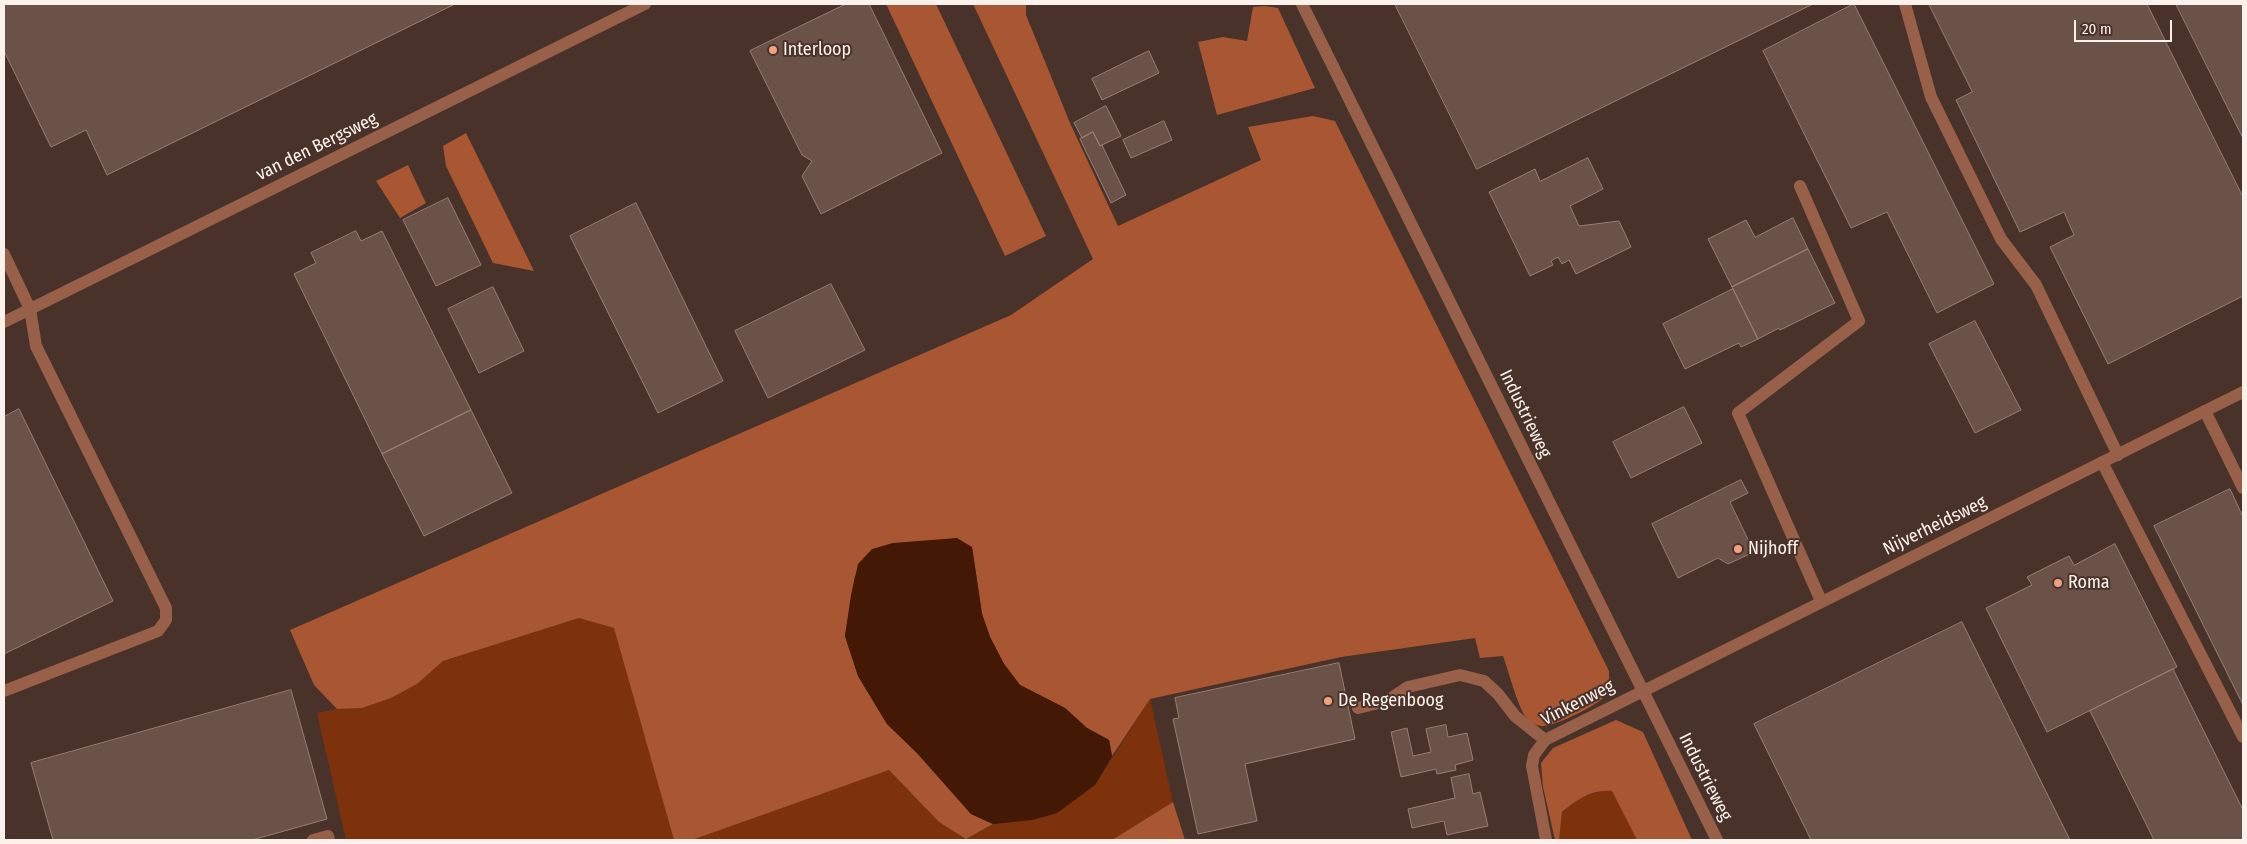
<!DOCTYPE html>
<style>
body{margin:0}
#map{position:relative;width:2247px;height:844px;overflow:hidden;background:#483229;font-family:"Fira Sans Condensed",sans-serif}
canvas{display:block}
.frame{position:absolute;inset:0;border:5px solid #fdf1ec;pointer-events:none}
.scale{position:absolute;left:2074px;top:20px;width:98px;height:22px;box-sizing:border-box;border:2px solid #fdf1ec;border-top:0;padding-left:6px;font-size:15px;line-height:18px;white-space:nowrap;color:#fdf1ec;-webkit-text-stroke:4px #483229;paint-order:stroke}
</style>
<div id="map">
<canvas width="2247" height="844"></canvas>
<div class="frame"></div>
<div class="scale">20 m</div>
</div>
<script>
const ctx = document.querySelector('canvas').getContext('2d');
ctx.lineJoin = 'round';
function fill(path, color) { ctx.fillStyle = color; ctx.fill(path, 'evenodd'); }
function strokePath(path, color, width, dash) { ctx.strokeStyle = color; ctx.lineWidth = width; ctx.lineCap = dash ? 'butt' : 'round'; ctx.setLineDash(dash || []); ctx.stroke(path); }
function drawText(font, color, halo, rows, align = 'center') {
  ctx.font = font + ' "Fira Sans Condensed",sans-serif'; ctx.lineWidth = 4; ctx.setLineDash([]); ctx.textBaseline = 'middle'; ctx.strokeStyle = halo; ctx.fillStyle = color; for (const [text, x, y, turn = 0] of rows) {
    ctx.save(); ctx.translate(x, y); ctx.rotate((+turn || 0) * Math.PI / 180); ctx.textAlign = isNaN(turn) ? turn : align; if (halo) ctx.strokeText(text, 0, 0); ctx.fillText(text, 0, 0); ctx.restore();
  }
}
const green = new Path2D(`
 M579 618 615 628 674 840H346L317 713 337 709 362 708 391 698 417 684 443 661Z
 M1150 699 1173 802 1112 840H692L889 770 939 822 966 839 993 824 1032 820 1057 813 1095 785Z
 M1605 790 1612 791 1637 840H1559L1562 813 1578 798Z`);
const forest = new Path2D(`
 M886 4H936L1046 236 1005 256Z
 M973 4H1026V15L1070 123 1118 226 1261 160 1248 127 1313 116 1335 121 1609 671C1609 680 1610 690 1604 697 1596 706 1554 727 1542 726 1536 726 1529 721 1526 717 1518 708 1508 669 1503 656L1480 658 1475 638 1341 657 1150 699 1112 756 1109 740 1087 728 1065 708 1020 685 1004 664 990 637 982 614 972 547 855 576 845 636 858 676 887 724 917 753 971 814 993 824 966 839 939 822 889 770 692 840H674L614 628 579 618 443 661 417 684 391 698 362 708 337 709 314 685 290 630 1011 315 1093 259Z
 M1265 6 1278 8 1315 88 1217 115 1198 42 1223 37 1247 41 1253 7Z
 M466 133 534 271 493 263 446 166 443 146Z
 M408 165 426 203 400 218 376 181Z
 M1616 720 1643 732 1692 840H1637L1612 791C1592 789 1576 800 1562 812L1559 840H1555L1543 787 1541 763 1553 748Z
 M1173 802 1185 840H1112Z`);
const water = new Path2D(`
 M957 538 972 547 982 614 990 637 1004 664 1020 685 1065 708 1087 728 1109 740 1112 756 1095 785 1057 813 1032 820 993 824 971 814 917 753 887 724 858 676 845 636 851 595 858 564 872 549 893 543Z`);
const building = new Path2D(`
 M4 4H455L107 175 86 130 51 147 4 51Z
 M846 4H869L942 153 821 214 802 176 812 161 802 155 750 51Z
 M1395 4H1813L1477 169Z
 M1854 4 1994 284 1937 313 1887 212 1851 228 1763 51Z
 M1929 4H2147L2243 197V296L2108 364 2050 247 2074 235 2064 212 2020 232 1956 100 1972 92Z
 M2176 4H2243V138Z
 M1149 51 1159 73 1102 100 1092 79Z
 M1106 106 1121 136 1100 146 1093 132 1082 138 1074 123Z
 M1164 121 1172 140 1131 158 1123 140Z
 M1093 132 1100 146 1102 145 1126 195 1111 203 1080 139Z
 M1588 158 1603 189 1570 206 1579 226 1619 221 1631 247 1576 274 1569 260 1562 264 1558 257 1551 261 1553 265 1530 276 1489 192 1535 169 1540 181Z
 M448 198 481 265 436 286 403 220Z
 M636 203 723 381 658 413 570 236Z
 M1793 218 1808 249 1732 287 1708 239 1746 220 1755 237Z
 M356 231 361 241 382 231 471 410 382 454 294 274 316 263 311 253Z
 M1808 249 1835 303 1780 330 1779 328 1758 339 1732 287Z
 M831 284 865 350 768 398 735 331Z
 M493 287 524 351 479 373 448 309Z
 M1733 289 1758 339 1741 347 1739 343 1685 369 1663 324Z
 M1975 321 2021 410 1975 433 1929 344Z
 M1684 407 1702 443 1631 478 1613 442Z
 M19 409 113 601 4 654V417Z
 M471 410 512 493 424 536 382 454Z
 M1741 480 1748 493 1730 502 1754 552 1728 564 1718 558 1678 578 1652 524Z
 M2230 489 2243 517V705L2154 526Z
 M2115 544 2177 667 2047 732 1986 608 2032 585 2027 577 2069 556 2074 565Z
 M1962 622 2070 840H1811L1754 724Z
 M1339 663 1355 739 1245 764 1257 821 1198 834 1173 719 1179 718 1175 698Z
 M2173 669 2243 810V840H2154L2090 711Z
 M291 690 327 819 252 840H53L31 763Z
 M1446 725 1448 737 1467 733 1473 760 1455 765 1456 770 1437 774 1436 769 1401 777 1391 732 1407 728 1413 756 1431 752 1426 729Z
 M1469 774 1473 794 1480 792 1488 826 1447 835 1444 821 1412 828 1408 809 1455 798 1451 778Z`);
const lane = new Path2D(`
 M1905 4 1931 97 2001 239 2036 285 2118 455
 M1800 186 1859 321 1738 413 1821 601
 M2205 411 2243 488
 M2102 462 2243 737
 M4 691 158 631 166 620V608L36 346 30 309
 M1358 708 1387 701 1408 687 1460 675 1484 681 1498 694 1515 716 1545 740
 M313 840 328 836 329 840`);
const street = new Path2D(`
 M1302 4 1717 840
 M4 254 30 309
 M4 322 645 4
 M1546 840 1532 766 1534 755 1545 740 2243 392`);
const markers = [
 [773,50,5,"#f2a07f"],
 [1738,549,5,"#f2a07f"],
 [2058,583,5,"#f2a07f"],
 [1328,701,5,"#f2a07f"]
];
const poiNames = [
 ["Interloop",783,50],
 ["Nijhoff",1748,549],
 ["Roma",2068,583],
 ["De Regenboog",1338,701]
];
const streetNames = [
 ["van den Bergsweg",317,147,-26],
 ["Industrieweg",1525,414,64],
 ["Nijverheidsweg",1935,526,-26],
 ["Vinkenweg",1578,703,-27],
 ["Industrieweg",1705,777,63]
];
fill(green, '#7d320c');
fill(forest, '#a95632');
fill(water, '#431805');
fill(building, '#6a5248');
strokePath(building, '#987e73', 1);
strokePath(lane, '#986049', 12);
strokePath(street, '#986049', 12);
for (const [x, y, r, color] of markers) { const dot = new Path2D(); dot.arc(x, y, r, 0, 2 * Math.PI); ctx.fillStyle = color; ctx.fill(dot); strokePath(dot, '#483229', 2); }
drawText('18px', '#fdf1ec', '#483229', poiNames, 'left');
drawText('18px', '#fdf1ec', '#483229', streetNames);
</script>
